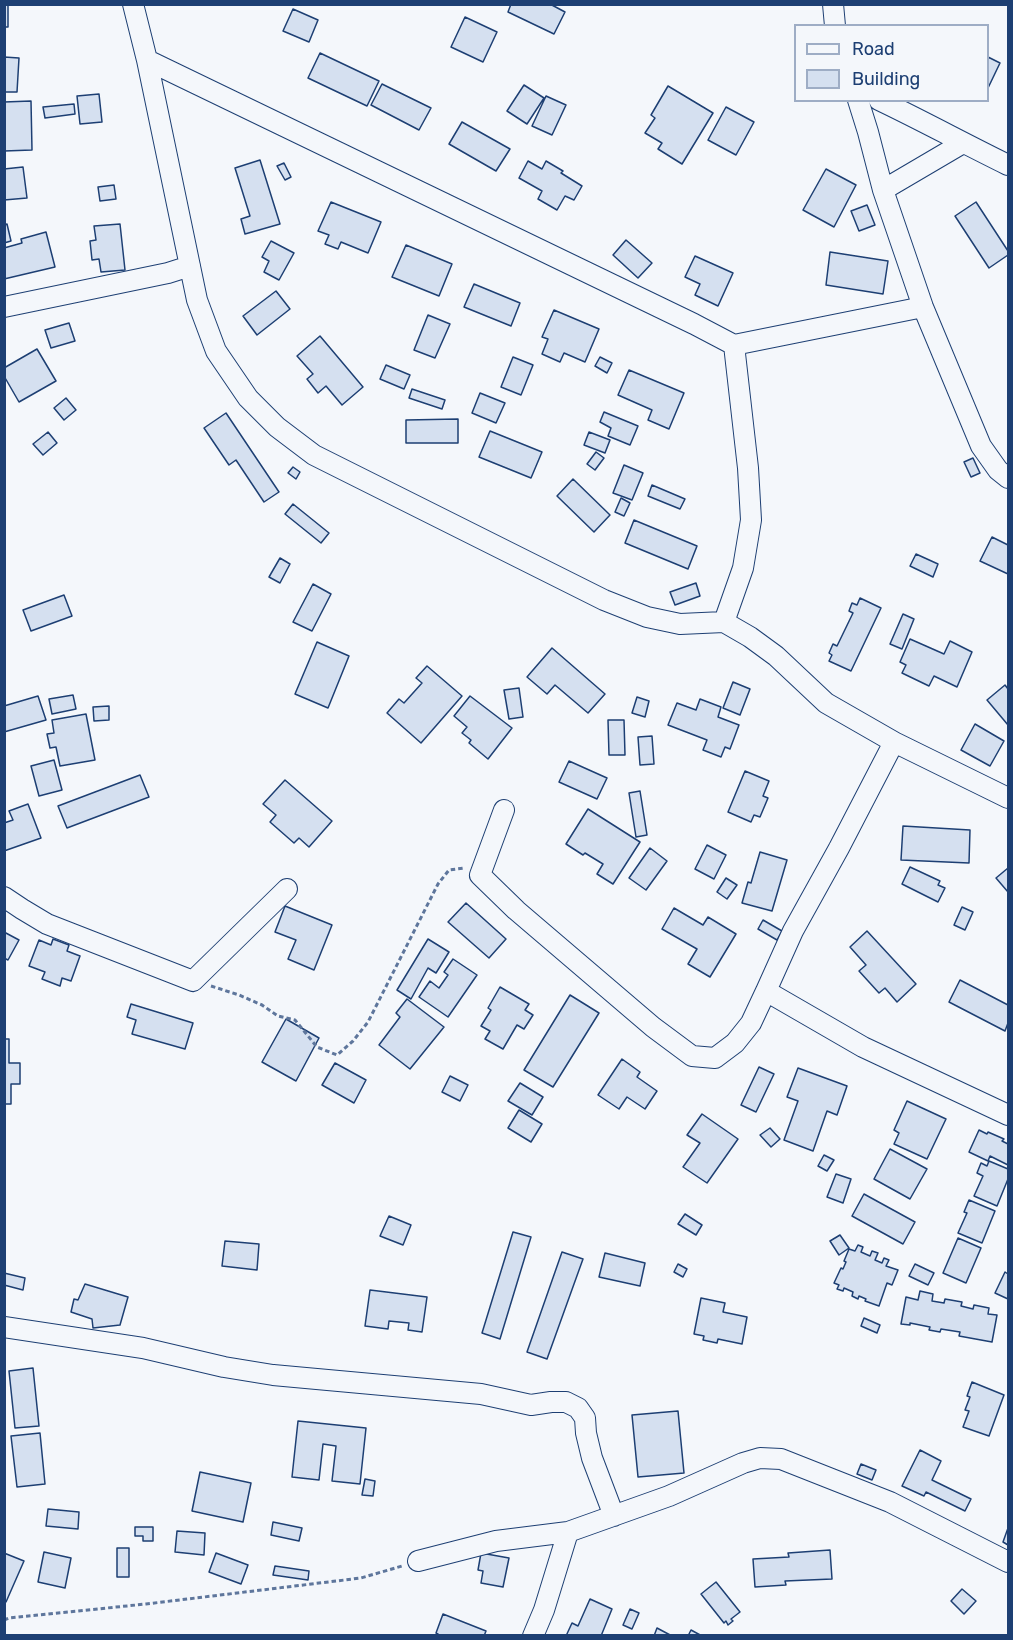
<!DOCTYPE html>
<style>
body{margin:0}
#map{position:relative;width:1013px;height:1640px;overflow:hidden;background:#f4f7fb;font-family:Rubik,sans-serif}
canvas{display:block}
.frame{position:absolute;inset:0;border:6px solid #1d3f73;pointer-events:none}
.legend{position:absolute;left:794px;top:24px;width:195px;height:78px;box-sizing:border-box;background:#f4f7fb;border:2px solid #9eadc5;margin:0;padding:8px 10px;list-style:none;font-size:18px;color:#1d3f73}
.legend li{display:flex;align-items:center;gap:12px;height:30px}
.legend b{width:30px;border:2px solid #9eadc5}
</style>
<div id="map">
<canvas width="1013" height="1640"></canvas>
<div class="frame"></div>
<ul class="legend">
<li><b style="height:8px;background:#f4f7fb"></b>Road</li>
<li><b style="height:16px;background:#d5e0f0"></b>Building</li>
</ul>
</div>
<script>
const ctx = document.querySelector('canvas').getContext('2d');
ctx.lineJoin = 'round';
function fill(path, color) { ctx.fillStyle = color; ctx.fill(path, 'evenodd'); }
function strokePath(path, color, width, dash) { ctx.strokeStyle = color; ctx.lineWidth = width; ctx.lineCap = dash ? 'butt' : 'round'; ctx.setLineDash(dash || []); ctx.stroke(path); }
const building = new Path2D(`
 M4 4H8V27H4Z
 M511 4H550L565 12 554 34 508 12Z
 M293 9 318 20 309 42 283 31Z
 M465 17 497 32 483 62 451 47Z
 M320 53 379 81 367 106 308 78Z
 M4 57 19 58 17 92H4Z
 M988 57 1000 63 988 88Z
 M382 84 431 108 419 130 371 105Z
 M524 85 544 98 527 124 507 111Z
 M668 86 713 113 682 164 658 149 662 143 645 133 655 118 651 115Z
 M99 94 102 122 80 124 77 96Z
 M546 96 566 105 552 135 532 126Z
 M31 101 32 150 4 151V102Z
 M74 104 75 114 45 118 43 107Z
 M726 107 754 122 736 155 708 140Z
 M462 122 510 149 496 171 449 144Z
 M260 160 280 224 245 234 241 219 250 216 235 168Z
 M528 161 542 169 546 161 563 171 561 173 582 186 574 200 565 196 557 210 538 199 542 191 519 178Z
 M284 163 291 177 285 180 277 166Z
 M23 167 27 198 4 200V169Z
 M826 169 856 185 834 227 803 210Z
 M114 185 116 199 100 201 98 187Z
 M331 202 381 222 368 253 341 242 338 249 325 244 329 235 318 231Z
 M976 202 1008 251V255L989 268 955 216Z
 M867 205 875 225 859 231 851 211Z
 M7 224 11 241 4 243V225Z
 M120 224 125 270 101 272 99 259 92 260 90 241 96 240 94 226Z
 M46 232 55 267 4 279V248L22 243 21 239Z
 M626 240 652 263 638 278 613 255Z
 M271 241 294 253 279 280 264 272 269 261 262 257Z
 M406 245 452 264 439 296 392 277Z
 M830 252 888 261 883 294 826 285Z
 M695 256 733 273 718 306 695 295 700 284 685 277Z
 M474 284 520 303 511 326 464 307Z
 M276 291 290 309 257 335 243 316Z
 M554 310 599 329 585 362 564 353 560 362 542 354 548 339 542 337Z
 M428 315 450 324 435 358 414 350Z
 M69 323 75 341 51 348 45 330Z
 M320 336 363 387 342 405 326 386 318 393 307 379 313 374 297 356Z
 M37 349 56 381 19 402 4 376V368Z
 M513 357 533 365 521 395 501 387Z
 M600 357 612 363 607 373 595 366Z
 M386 365 410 375 404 389 380 379Z
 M629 370 684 393 669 429 648 420 652 410 618 395Z
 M412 389 445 400 442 409 409 398Z
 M480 393 505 403 496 423 472 413Z
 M66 398 76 410 64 420 54 408Z
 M604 412 638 426 630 445 608 436 611 428 600 422Z
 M226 413 279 492 264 502 236 460 229 465 204 428Z
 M458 419V443H406V420Z
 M490 431 542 452 531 478 479 457Z
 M48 432 57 443 43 455 33 444Z
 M589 432 610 440 605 453 584 445Z
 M596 452 604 458 595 470 587 464Z
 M973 458 980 473 971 477 964 462Z
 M624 465 643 473 632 500 613 493Z
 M293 467 300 472 296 479 288 473Z
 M573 479 610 515 594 532 557 496Z
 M652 485 685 499 680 509 648 496Z
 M621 498 630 503 624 516 615 512Z
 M293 504 329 533 321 543 285 514Z
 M634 520 697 546 688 569 625 543Z
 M992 537 1008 545V574L980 561Z
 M916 554 938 564 933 577 910 566Z
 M280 558 290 564 280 583 269 577Z
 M696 583 700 596 675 605 670 592Z
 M313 584 331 594 312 631 293 622Z
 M64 595 72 616 31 631 23 610Z
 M860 598 881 608 851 671 829 661 832 655 829 653 833 644 837 646 853 613 849 611 852 603 857 605Z
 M903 614 914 619 902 649 890 644Z
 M910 639 944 654 950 641 972 652 957 687 934 676 929 686 902 673 906 665 900 662Z
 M317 642 349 656 328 708 295 694Z
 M552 648 605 694 588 713 555 685 547 694 527 677Z
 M427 666 462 696 421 743 387 713 399 699 404 703 422 683 416 678Z
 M733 682 750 689 740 715 723 708Z
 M1005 685 1008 689V725L987 700Z
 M519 688 523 717 509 719 504 690Z
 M73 695 76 709 52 714 49 699Z
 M38 696 46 720 4 732V706Z
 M470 696 512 728 488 759 469 743 471 740 462 733 467 727 454 716Z
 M637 697 649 701 645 717 632 713Z
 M700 699 721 707 718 717 739 725 730 749 725 747 721 757 703 750 707 740 668 725 677 703 696 710Z
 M109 706V720L94 721 93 707Z
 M86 714 95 760 60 766 56 747 50 748 47 734 54 733 52 720Z
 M608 720H624L625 755H609Z
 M975 724 1004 741 990 766 961 750Z
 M652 736 654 764 640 765 638 737Z
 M54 760 62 790 39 796 31 766Z
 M569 761 607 778 597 799 559 782Z
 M745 771 769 781 763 796 768 798 760 817 754 815 751 822 728 812Z
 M140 775 149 797 67 828 58 806Z
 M285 780 332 821 309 847 299 838 294 843 270 822 276 815 263 804Z
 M640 791 647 835 636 837 629 793Z
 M28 804 41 838 4 851V823L13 820 9 811Z
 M588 809 640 842 613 884 597 874 603 864 585 853 583 855 566 844Z
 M903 826 970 830 969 863 901 860Z
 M707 845 726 855 714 879 695 869Z
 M650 848 667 861 646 890 629 878Z
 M760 852 787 860 772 911 742 903 748 882 751 883Z
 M910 867 940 881 938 885 945 888 938 902 902 884Z
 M1008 868V892L996 878Z
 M726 878 737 885 727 899 717 892Z
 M466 903 506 939 489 958 448 922Z
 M285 906 332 925 314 970 288 959 296 940 275 932Z
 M962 907 973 912 965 930 954 925Z
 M674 908 703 925 708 917 736 934 710 977 688 964 697 949 662 929Z
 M763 920 782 931 777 940 758 929Z
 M867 931 916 984 897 1002 885 988 879 993 859 971 866 965 850 947Z
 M4 932 19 940 8 960 4 958Z
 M53 939 69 945 67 951 80 956 71 981 62 978 60 986 42 979 45 972 29 966 39 940 51 945Z
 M428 939 449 952 436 973 428 968 411 999 397 990Z
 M453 959 477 975 448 1017 419 997 430 981 439 988 448 975 444 972Z
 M960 980 1008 1005V1023L1005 1031 949 1002Z
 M500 987 529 1004 525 1010 533 1015 524 1029 517 1025 503 1049 485 1039 490 1031 481 1026 491 1010 488 1008Z
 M570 995 599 1013 553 1087 524 1070Z
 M407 999 444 1027 410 1069 379 1045 400 1017 396 1013Z
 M131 1004 193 1023 185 1049 132 1034 136 1020 127 1017Z
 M286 1019 319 1038 296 1081 262 1062Z
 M4 1039H9V1063H20V1084H11V1104H4Z
 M622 1059 640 1072 637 1077 657 1091 645 1109 627 1097 619 1109 598 1095Z
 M335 1063 366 1080 354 1103 322 1085Z
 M759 1067 774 1074 756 1112 741 1105Z
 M798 1068 847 1086 837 1115 827 1111 813 1151 784 1140 798 1101 787 1097Z
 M450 1076 468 1085 460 1101 442 1092Z
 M520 1083 543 1097 532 1115 508 1101Z
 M907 1101 946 1119 927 1159 894 1144 899 1133 894 1130Z
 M519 1110 542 1124 531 1142 508 1128Z
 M702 1114 738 1139 707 1183 683 1167 700 1143 687 1135Z
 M770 1128 780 1139 771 1147 760 1135Z
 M979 1130 987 1134 988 1132 1004 1139 1002 1141 1008 1144V1165L990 1156 988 1161 969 1152Z
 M890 1149 927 1169 910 1199 874 1179Z
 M824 1155 834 1160 827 1171 818 1166Z
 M989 1161 1008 1169V1179L997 1206 974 1196 983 1176 977 1173 981 1163 987 1166Z
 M836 1174 851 1179 843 1203 827 1197Z
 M864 1194 915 1222 903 1244 852 1216Z
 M969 1200 995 1211 982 1243 958 1233 967 1213 964 1212Z
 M685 1214 702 1225 696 1235 678 1224Z
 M389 1216 411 1225 403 1245 380 1236Z
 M513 1232 531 1237 500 1339 482 1333Z
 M840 1235 849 1248 839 1255 830 1241Z
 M958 1238 981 1248 966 1283 943 1273Z
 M225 1241 259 1244 257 1270 222 1266Z
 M858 1245 863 1247 861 1252 870 1256 872 1251 878 1253 875 1260 882 1263 884 1258 889 1260 886 1266 898 1270 892 1285 887 1283 879 1306 865 1301 866 1299 859 1296 858 1299 852 1296 853 1292 844 1288 843 1291 837 1289 839 1285 834 1283 841 1268 843 1269 846 1262 844 1261 849 1249 855 1251Z
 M562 1252 583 1259 547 1359 527 1352Z
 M605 1253 645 1263 640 1286 599 1277Z
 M678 1264 687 1269 683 1277 674 1272Z
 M915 1264 934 1273 928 1285 909 1276Z
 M1005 1272 1008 1274V1299L995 1293Z
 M4 1273 25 1278 23 1290 4 1285Z
 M85 1284 128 1297 120 1325 93 1328 92 1319 71 1312 74 1299 78 1300Z
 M370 1290 427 1297 422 1332 408 1330 409 1323 389 1321 388 1329 365 1326Z
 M920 1291 933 1294 932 1301 944 1303 945 1299 962 1302 961 1306 973 1309 974 1305 989 1308 988 1314 997 1315 992 1342 959 1336 960 1332 941 1329 940 1332 929 1330 930 1327 910 1323V1325L901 1324 906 1297 918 1300Z
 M701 1298 725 1303 723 1312 747 1317 742 1344 718 1339 717 1343 703 1340 704 1336 694 1334Z
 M864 1318 880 1325 877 1333 861 1326Z
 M33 1368 39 1426 15 1428 9 1371Z
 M972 1382 1004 1395 989 1436 963 1427 969 1411 965 1410 970 1397 967 1396Z
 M678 1411 684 1473 638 1477 632 1415Z
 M298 1421 366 1428 360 1484 332 1481 336 1446 323 1444 319 1480 292 1477Z
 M40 1433 45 1484 17 1487 11 1436Z
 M920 1450 941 1461 932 1480 971 1499 965 1511 926 1492 924 1496 902 1486Z
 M861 1464 876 1470 872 1480 857 1474Z
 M200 1472 251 1483 243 1522 192 1511Z
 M365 1479 375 1481 373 1496 362 1495Z
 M48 1509 79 1512 78 1529 46 1526Z
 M273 1522 302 1528 299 1541 271 1535Z
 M135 1527H153V1541H143V1536H135Z
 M1008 1528V1545L1003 1542Z
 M177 1531 205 1533 204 1555 175 1552Z
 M117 1548H129V1577H117Z
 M830 1550 832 1579 785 1581 786 1585 755 1587 753 1559 789 1557 788 1553Z
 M44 1552 71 1558 65 1588 38 1582Z
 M4 1553 24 1561 6 1602H4Z
 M216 1553 248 1565 241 1584 209 1572Z
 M481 1553 509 1558 503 1587 481 1583 483 1571 478 1570Z
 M275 1566 309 1571 308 1580 273 1575Z
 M716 1582 740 1612 731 1619 733 1621 728 1625 726 1621 724 1623 701 1594Z
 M962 1589 976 1601 964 1614 951 1601Z
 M590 1599 612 1609 601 1636H566L572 1623 578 1626Z
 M630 1609 639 1613 632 1629 623 1625Z
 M443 1614 486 1631 484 1636H441L436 1633Z
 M657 1628 672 1636H654Z
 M691 1630 702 1636H688Z`);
const path = new Path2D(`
 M211 986 239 995 262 1005 278 1016 295 1020 317 1047 337 1055 353 1041 368 1022 438 884 449 870 464 868
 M4 1620 9 1618 146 1604 361 1578 402 1566`);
const minor = new Path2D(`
 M133 4 147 60 197 300 216 351 248 398 277 427 314 455 604 600 647 617 680 624 724 622 750 637 776 656 826 703 894 742
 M833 4 835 26
 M147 60 694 324 734 345 748 468 751 520 743 568 724 622
 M858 100 868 132 883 190 923 307 981 446 998 470 1008 478
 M879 100C923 121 965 144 1008 165
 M883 190 963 143
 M4 307 168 273 190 266
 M734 345 923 307
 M1008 798 894 742 839 848 793 931 766 991 863 1047 1008 1115
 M504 810 480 875 516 910 653 1027 692 1056 715 1058 735 1043 751 1023 766 991
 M4 897 22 909 47 924 193 981 287 889
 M4 1327 143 1348 224 1367 273 1375 481 1394 531 1405 551 1402H566L578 1408 585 1418 586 1433 592 1458 614 1516
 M418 1561 496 1541 568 1532
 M533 1636 544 1610 568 1532 669 1496 743 1463 760 1458 781 1459 890 1502 1008 1562`);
fill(building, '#d5e0f0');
strokePath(building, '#1d3f73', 1.5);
strokePath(minor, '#1d3f73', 22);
strokePath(path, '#5e769c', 3, [4.5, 3]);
strokePath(minor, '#f4f7fb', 20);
</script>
